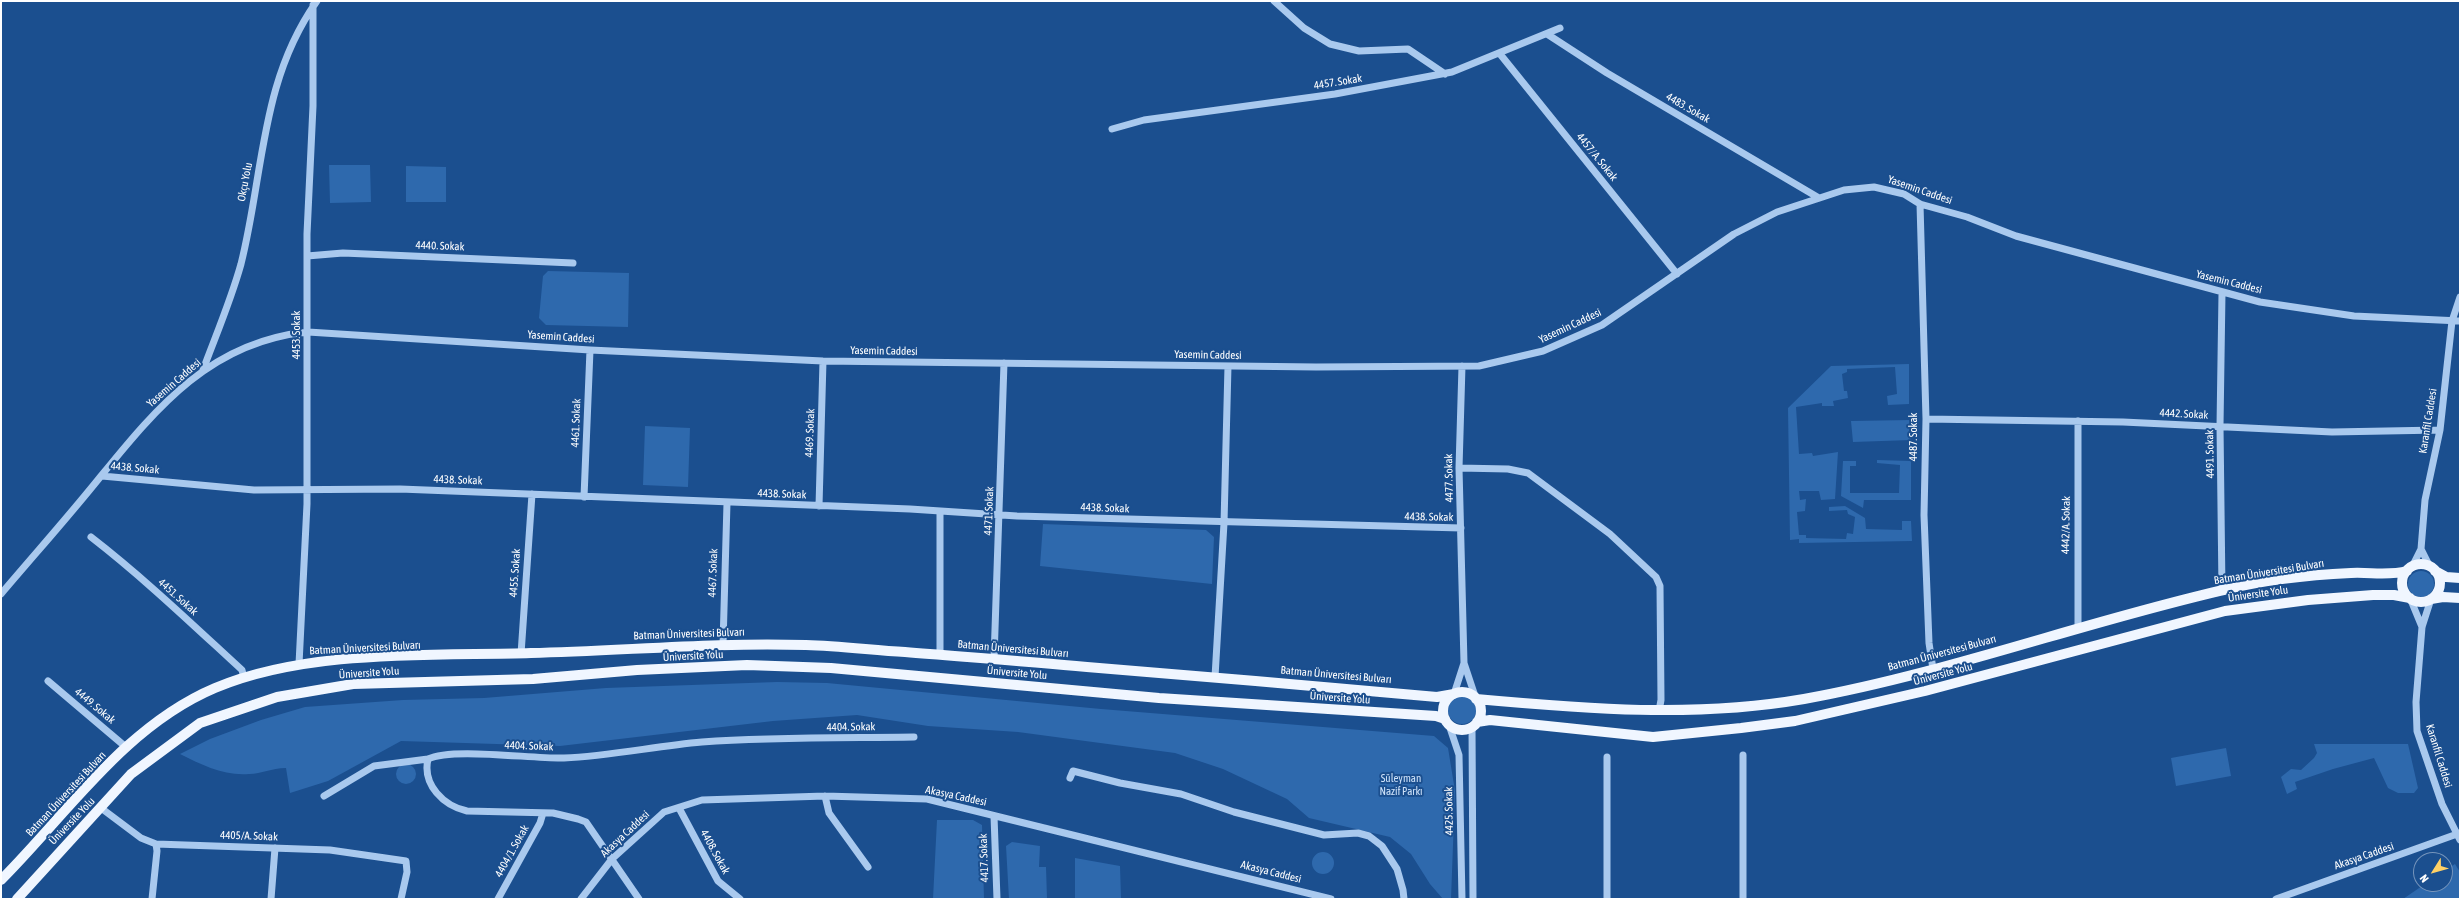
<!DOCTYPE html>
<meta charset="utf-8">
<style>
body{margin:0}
#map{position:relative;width:2461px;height:900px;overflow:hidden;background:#1b4f8f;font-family:"Asap Condensed",sans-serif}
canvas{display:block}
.frame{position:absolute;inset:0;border:2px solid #fff;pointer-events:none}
.north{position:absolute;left:2413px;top:852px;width:40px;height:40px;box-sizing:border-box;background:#1b4f8f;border:1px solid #7695bc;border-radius:50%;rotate:233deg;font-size:11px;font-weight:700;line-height:16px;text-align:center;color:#fff}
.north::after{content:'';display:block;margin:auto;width:14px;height:18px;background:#ffd166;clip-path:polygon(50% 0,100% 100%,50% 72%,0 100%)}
</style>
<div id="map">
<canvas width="2461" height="900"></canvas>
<div class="frame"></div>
<div class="north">N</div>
</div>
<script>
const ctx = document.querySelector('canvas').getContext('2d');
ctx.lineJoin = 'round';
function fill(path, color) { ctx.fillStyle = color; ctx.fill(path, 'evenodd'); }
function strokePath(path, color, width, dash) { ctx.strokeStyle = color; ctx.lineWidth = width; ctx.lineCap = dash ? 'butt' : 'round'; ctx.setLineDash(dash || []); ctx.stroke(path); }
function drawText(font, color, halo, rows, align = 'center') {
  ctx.font = font + ' "Asap Condensed",sans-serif'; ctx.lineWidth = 4; ctx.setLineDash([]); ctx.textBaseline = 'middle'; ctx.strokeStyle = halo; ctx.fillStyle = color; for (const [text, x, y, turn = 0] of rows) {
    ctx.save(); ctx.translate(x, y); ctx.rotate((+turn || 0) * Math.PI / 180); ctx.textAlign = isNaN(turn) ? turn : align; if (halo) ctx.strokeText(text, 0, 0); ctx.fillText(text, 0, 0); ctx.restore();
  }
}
const green = new Path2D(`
 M329 165H370L371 202 330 203Z
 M406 166 446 167V202H406Z
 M548 271 629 273 628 327 546 325 539 318 543 276Z
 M1909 364V404L1888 405 1887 396 1897 394 1895 367 1847 369V372L1842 374 1844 391H1847L1848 398 1833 401 1834 406H1822V403L1796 407 1799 454 1812 453 1813 456 1838 452 1835 499 1821 500 1819 491H1799L1800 500 1806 499 1805 511 1797 512 1799 535H1806V538L1846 539 1847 533 1853 534 1855 517 1848 514 1847 510 1829 511V507L1845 506 1865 518 1866 529 1902 530V521H1911L1912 541 1799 543V539L1790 540 1788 408 1831 366Z
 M1911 420V440L1853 442 1851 421Z
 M645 426 690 428 688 487 643 485Z
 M1877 460 1911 461V500H1864L1863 508 1841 496 1843 461H1856V466H1850V493H1899L1900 465 1877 463Z
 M1043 524 1206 530 1214 537 1212 584 1040 566Z
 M2408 584a13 13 0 1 1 26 0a13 13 0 1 1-26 0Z
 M777 682 827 683 1101 709 1434 736 1448 748 1455 791 1451 899H1443L1430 884 1411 854 1390 837 1309 818 1287 799 1223 769 1175 753 1018 732 928 726 857 715 773 721 560 746 401 741 328 781 290 793 286 768C271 768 262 774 249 774 224 776 202 765 180 754L210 739 261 720 305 707 403 700 484 698 606 688Z
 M1448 710a14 14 0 1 1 28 0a14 14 0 1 1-28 0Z
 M2314 744H2408L2418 788 2414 793H2398L2388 788 2374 758 2333 769 2295 782 2297 789 2287 794 2281 777 2291 769 2301 770 2314 758 2317 753Z
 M2226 748 2231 776 2176 786 2171 758Z
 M396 774a10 10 0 1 1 20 0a10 10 0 1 1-20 0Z
 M937 820H973L982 825 984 899H933Z
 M1012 842 1040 846 1039 867H1046L1047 899H1009L1006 846Z
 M1312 863a11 11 0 1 1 22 0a11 11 0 1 1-22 0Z
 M1075 858 1120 866 1121 899H1075Z
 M2455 864 2460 872V899H2403L2425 884H2445V870Z`);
const minor = new Path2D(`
 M1274 1 1304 28 1330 44 1359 51 1408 49 1445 74
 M1547 34 1607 73 1819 198
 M1500 54 1677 274
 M1112 129 1144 120 1335 94 1452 72 1560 28
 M1920 204 1926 419 1924 515 1929 643 1933 669
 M307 256 343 253 573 263
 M2222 293 2220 426 2222 590
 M1462 366 1459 468 1464 663
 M203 370C216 335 231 300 241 264 264 173 260 81 317 1
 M1926 419 2123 422 2332 432 2440 430
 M1459 468 1508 469 1528 473 1610 534 1656 577 1660 586 1661 700 1659 711
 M102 476 254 490 400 489 910 509 1017 516 1461 528
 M584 497 590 350
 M819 506 823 361
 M940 511V655
 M91 537C144 578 193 625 242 670L244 678
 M2421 549 2425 500 2440 430 2452 321 2460 297
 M2412 567 2421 549 2430 567
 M1 594C34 555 69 516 101 476 158 406 212 341 308 332L590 350 823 361 1316 367 1479 366 1543 351 1602 325 1734 234 1777 212 1844 190 1874 187 1904 194 1920 204 1967 217 2016 236 2260 302 2354 316 2460 321
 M2410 598 2422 627
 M2431 599 2422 627 2416 702 2417 731 2442 804 2460 840
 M2078 629V421
 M723 644 727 503
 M521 654 532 494
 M994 659 1004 363
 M299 664 307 504V234L313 106V5
 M1215 677 1224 523 1228 366
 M48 681 127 748
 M1454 694 1464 663 1476 699
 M1449 725 1459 755 1462 899
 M1472 727 1473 899
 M1607 757V899
 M1070 778 1073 771 1120 783 1181 794 1234 812 1324 835 1358 833 1369 836 1382 846 1397 869 1403 890 1404 899
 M324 796 374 766 428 759
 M825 796 829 813 868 867
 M101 808 141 838 156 844 330 850 406 861 407 872 401 899
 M679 808 718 881 740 899
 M994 816 997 899
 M152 899 157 851 156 844
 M271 899 275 848
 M498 899 540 823 543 813
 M581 899 612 859 664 812 702 800 825 796 927 799 1331 899
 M639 899 586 822 578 819 553 813 467 811C444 806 422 785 428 759 452 747 532 759 564 758 610 756 656 746 702 742 772 737 843 738 914 737
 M1743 899V755
 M2276 899 2460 833`);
const major = new Path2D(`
 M2402 583a19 19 0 1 1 38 0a19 19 0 1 1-38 0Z
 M2435 571 2446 577 2460 578
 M2431 599 2443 597 2460 598
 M1443 711a19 19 0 1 1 38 0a19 19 0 1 1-38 0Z
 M1476 699C1586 709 1695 718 1804 699 1948 673 2086 621 2228 589 2268 579 2310 575 2351 573 2370 572 2389 576 2407 571
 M1477 722 1490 720 1653 737 1741 728 1795 721 1925 691 2225 611 2308 600 2373 595H2394L2410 598
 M1 880C67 814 125 726 215 688 308 649 431 656 531 653 623 651 714 642 806 645 839 646 872 650 905 652 966 657 1026 661 1087 667 1204 677 1320 686 1437 697L1454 694
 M17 899 131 774 200 723 277 697 353 684 533 679 637 670 747 665 831 668 1159 698 1436 716 1445 719`);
const streetNames = [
 ["4457. Sokak",1338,82,-9],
 ["4483. Sokak",1688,108,30],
 ["4457/A. Sokak",1597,157,51],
 ["Okçu Yolu",245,182,-79],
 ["Yasemin Caddesi",1920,190,19],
 ["4440. Sokak",440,246,2],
 ["Yasemin Caddesi",2229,282,14],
 ["Yasemin Caddesi",1570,326,-25],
 ["4453. Sokak",297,335,-90],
 ["Yasemin Caddesi",561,337,4],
 ["Yasemin Caddesi",884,351,1],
 ["Yasemin Caddesi",1208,355,1],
 ["Yasemin Caddesi",174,383,-41],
 ["4442. Sokak",2184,414,3],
 ["Karanfil Caddesi",2428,421,-81],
 ["4461. Sokak",576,423,-88],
 ["4469. Sokak",810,433,-88],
 ["4487. Sokak",1914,437,-90],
 ["4491. Sokak",2210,454,-91],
 ["4438. Sokak",135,468,5],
 ["4477. Sokak",1449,478,-91],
 ["4438. Sokak",458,480,2],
 ["4438. Sokak",782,494,2],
 ["4438. Sokak",1105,508,2],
 ["4471. Sokak",989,511,-88],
 ["4438. Sokak",1429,517,1],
 ["4442/A. Sokak",2066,525,-89],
 ["Batman Üniversitesi Bulvarı",2269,572,-9],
 ["4455. Sokak",515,573,-86],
 ["4467. Sokak",713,573,-88],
 ["Üniversite Yolu",2258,594,-8],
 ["4451. Sokak",178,597,42],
 ["Batman Üniversitesi Bulvarı",689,634,-2],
 ["Batman Üniversitesi Bulvarı",365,648,-3],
 ["Batman Üniversitesi Bulvarı",1013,649,5],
 ["Batman Üniversitesi Bulvarı",1942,653,-15],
 ["Üniversite Yolu",693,656,-3],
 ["Üniversite Yolu",369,673,-4],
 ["Üniversite Yolu",1017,673,5],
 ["Üniversite Yolu",1943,674,-15],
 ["Batman Üniversitesi Bulvarı",1336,675,5],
 ["Üniversite Yolu",1340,698,4],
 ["4449. Sokak",95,706,40],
 ["4404. Sokak",851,727,-1],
 ["4404. Sokak",529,746,2],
 ["Karanfil Caddesi",2439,756,73],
 ["Batman Üniversitesi Bulvarı",66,794,-47],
 ["Akasya Caddesi",956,796,12],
 ["4425. Sokak",1449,811,-91],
 ["Üniversite Yolu",72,821,-46],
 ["Akasya Caddesi",625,834,-43],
 ["4405/A. Sokak",249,836,2],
 ["4404/1. Sokak",512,851,-61],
 ["4408. Sokak",715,852,61],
 ["Akasya Caddesi",2364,856,-19],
 ["4417. Sokak",984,858,-92],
 ["Akasya Caddesi",1271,872,14]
];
const parkNames = [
 ["Süleyman",1401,779],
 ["Nazif Parkı",1401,792]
];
fill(green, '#2e69ad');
strokePath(minor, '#a9c9ee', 7);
strokePath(major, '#f0f6ff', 10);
drawText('11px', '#fff', '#1b4f8f', streetNames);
drawText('11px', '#cfe3fa', '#1b4f8f', parkNames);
</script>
